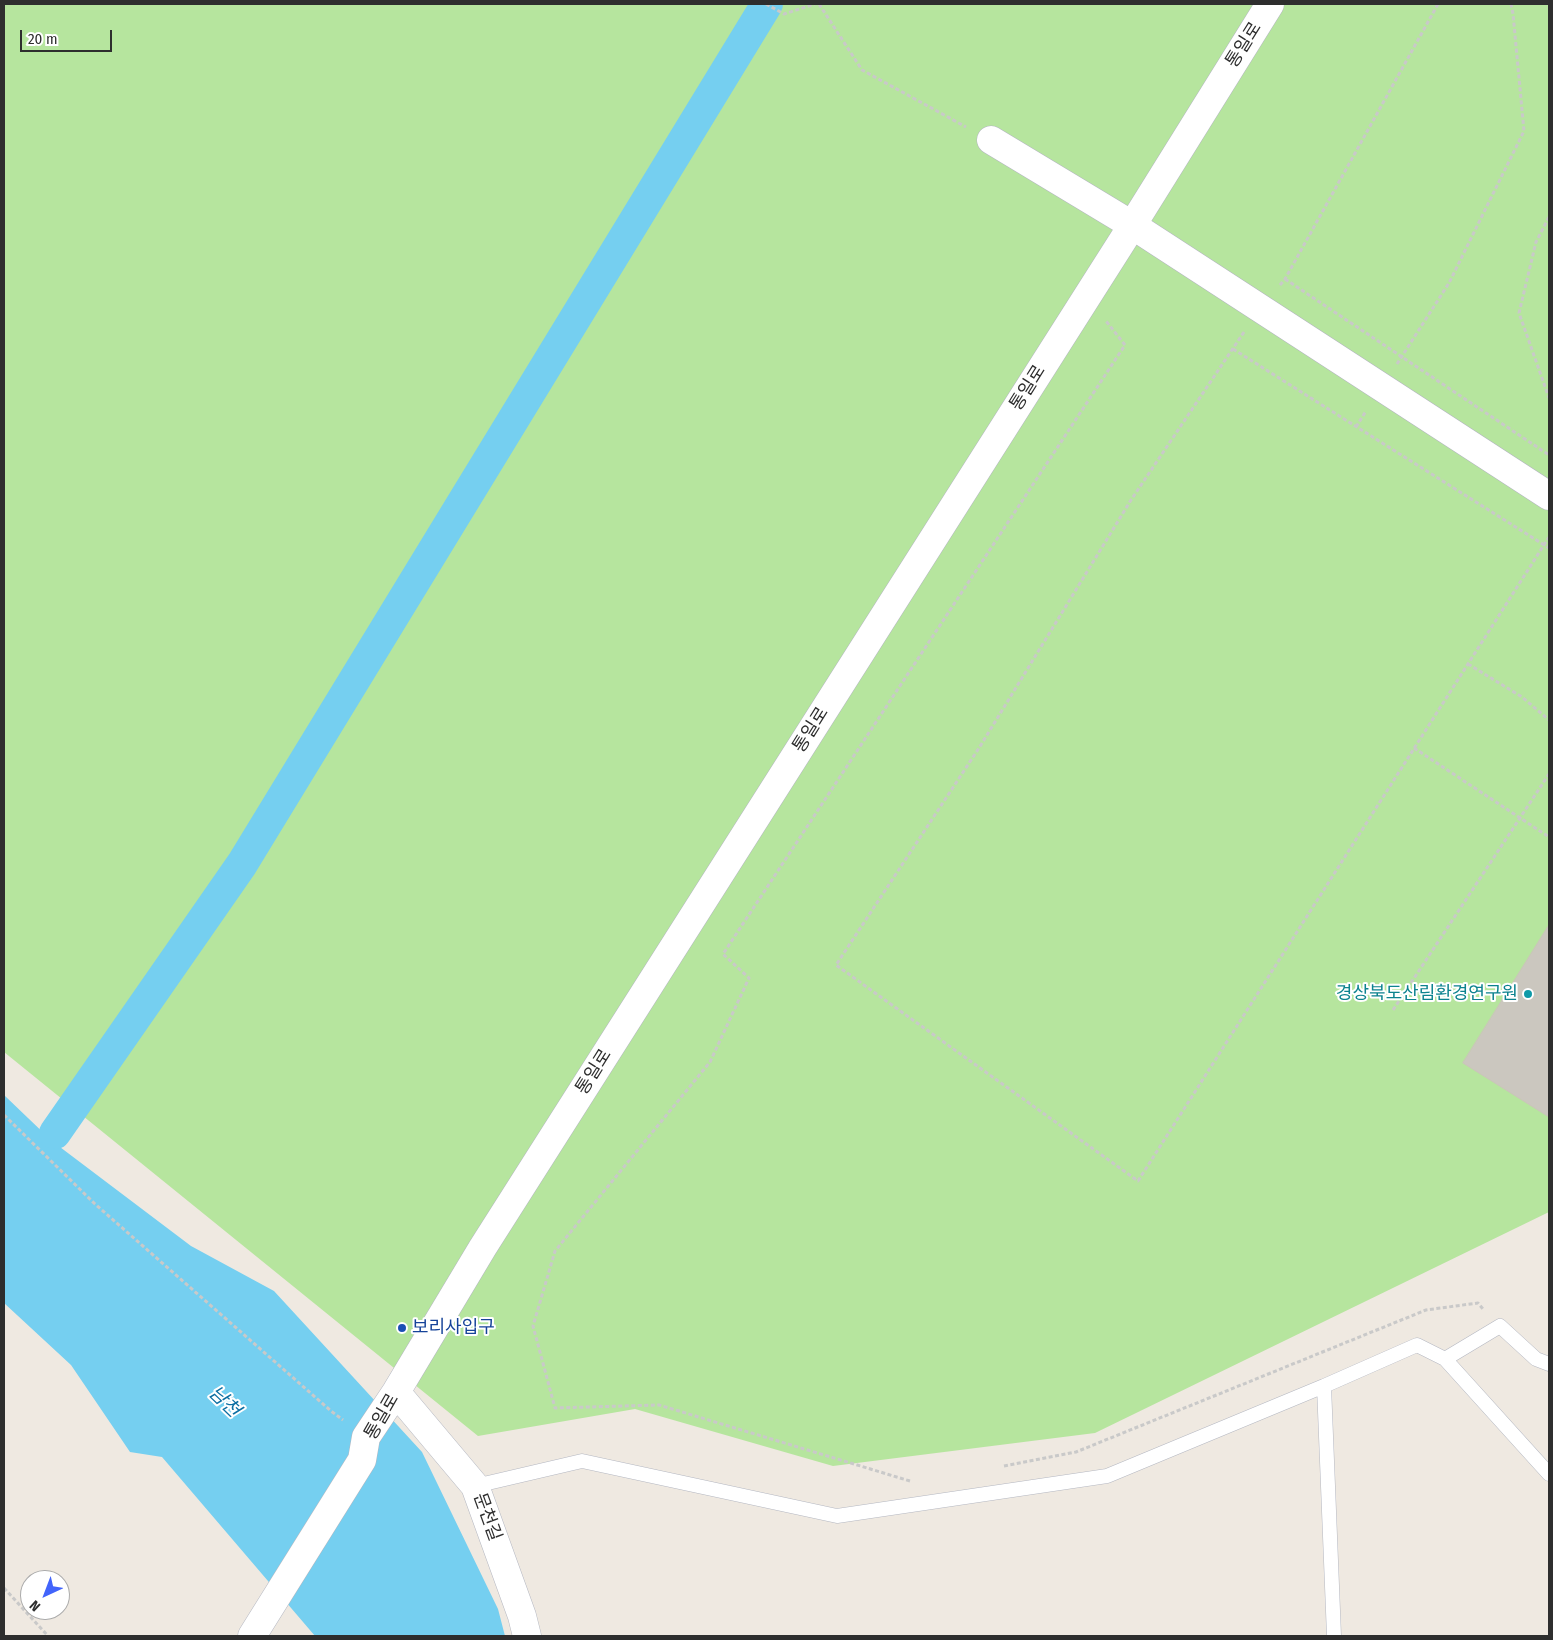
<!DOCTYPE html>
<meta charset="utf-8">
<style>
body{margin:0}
#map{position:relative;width:1553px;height:1640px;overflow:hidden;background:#efe9e1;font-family:"Fira Sans Condensed",sans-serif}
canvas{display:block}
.frame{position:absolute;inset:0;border:5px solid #2e2e2e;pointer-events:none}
.north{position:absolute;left:20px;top:1570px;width:50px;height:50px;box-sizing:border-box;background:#fff;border:1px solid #ababab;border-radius:50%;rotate:223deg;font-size:14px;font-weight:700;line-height:20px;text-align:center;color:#2e2e2e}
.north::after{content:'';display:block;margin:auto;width:18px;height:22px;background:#4264fb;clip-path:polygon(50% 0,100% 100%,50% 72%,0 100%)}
.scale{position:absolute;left:20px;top:30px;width:92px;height:22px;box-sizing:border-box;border:2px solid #2e2e2e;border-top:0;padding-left:6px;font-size:15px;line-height:18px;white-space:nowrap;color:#2e2e2e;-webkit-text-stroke:4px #fff;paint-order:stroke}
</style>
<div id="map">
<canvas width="1553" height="1640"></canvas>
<div class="frame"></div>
<div class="north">N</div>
<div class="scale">20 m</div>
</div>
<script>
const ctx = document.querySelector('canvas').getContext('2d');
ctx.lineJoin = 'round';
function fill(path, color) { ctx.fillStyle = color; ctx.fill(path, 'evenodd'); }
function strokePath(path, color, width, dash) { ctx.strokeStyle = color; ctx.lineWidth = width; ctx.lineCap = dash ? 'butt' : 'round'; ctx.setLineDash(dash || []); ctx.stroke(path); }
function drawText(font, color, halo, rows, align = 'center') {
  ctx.font = font + ' "Fira Sans Condensed","Noto Sans KR",sans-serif'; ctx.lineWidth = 4; ctx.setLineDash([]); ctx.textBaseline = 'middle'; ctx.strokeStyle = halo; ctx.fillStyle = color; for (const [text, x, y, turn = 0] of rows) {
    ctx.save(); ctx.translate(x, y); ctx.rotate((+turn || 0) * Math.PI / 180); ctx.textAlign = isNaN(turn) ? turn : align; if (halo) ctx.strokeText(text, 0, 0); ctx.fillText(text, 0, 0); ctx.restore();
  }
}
const green = new Path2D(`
 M4 4H1549V1212L1095 1433 833 1466 635 1409 478 1436 4 1052Z`);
const water = new Path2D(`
 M4 1095 52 1141 191 1246 274 1291 422 1452 498 1609 505 1636H315L162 1457 130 1452 71 1365 4 1303Z`);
const canal = new Path2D(`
 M55 1133 242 864 767 4`);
const building = new Path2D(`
 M1549 925V1117L1463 1063Z`);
const path = new Path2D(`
 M766 4 784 14 815 4
 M819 4 862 70 966 127
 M1549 217 1536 242 1519 313 1549 398
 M1285 279 1549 455
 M1280 285 1285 279 1438 4
 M1244 332 1131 500 979 748 836 965 1138 1181 1549 537
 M1233 349 1549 548
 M1397 364 1449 283 1524 131 1513 14 1511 4
 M1356 427 1366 411
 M1468 664 1522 697 1549 720
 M1414 748 1549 837
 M1393 1010 1549 774
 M4 1115 95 1204 331 1411 343 1420
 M1004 1466 1076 1452 1426 1310 1478 1303 1483 1309
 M910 1481 659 1405 555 1408 533 1326 555 1251 710 1062 749 978 723 954 1125 345 1106 321
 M4 1588 48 1636`);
const lane = new Path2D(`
 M1445 1359 1549 1474
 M1324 1386 1417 1345 1445 1359 1500 1326 1536 1359 1549 1364
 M475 1486 582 1461 837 1516 1107 1476 1324 1386 1334 1636`);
const street = new Path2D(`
 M991 140 1132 225 1549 496`);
const secondary = new Path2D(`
 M396 1392 475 1486 522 1616 527 1636
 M252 1636 362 1460 366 1437 396 1392 483 1247 1123 240 1270 4`);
const markers = [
 [1528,994,5,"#0f9aa8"],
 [402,1328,5,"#1a4fb4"]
];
const streetNames = [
 ["통일로",1244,45,-58],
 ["통일로",1028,388,-58],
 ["통일로",811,730,-58],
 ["통일로",594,1072,-58],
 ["통일로",382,1417,-60],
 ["문천길",487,1517,70]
];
const cultureNames = [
 ["경상북도산림환경연구원",1518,994]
];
const transitNames = [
 ["보리사입구",412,1328]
];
const waterNames = [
 ["남천",224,1402,44]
];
fill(green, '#b6e59e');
fill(water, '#75cff0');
strokePath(canal, '#75cff0', 32);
fill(building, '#cbc7bf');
strokePath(building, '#cbc5ba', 1);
strokePath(lane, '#b4b7c1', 15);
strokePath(street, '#b4b7c1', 29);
strokePath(secondary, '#b4b7c1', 29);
strokePath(path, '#c9c9c9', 3, [4, 2.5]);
strokePath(lane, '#fff', 14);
strokePath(street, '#fff', 28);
strokePath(secondary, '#fff', 28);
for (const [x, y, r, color] of markers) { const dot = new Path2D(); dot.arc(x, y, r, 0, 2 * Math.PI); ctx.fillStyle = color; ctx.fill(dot); strokePath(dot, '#fff', 2); }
drawText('18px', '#2e2e2e', '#fff', streetNames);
drawText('18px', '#0d838f', '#fff', cultureNames, 'right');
drawText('18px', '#164399', '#fff', transitNames, 'left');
drawText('italic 19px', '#0d6fa3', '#fff', waterNames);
</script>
